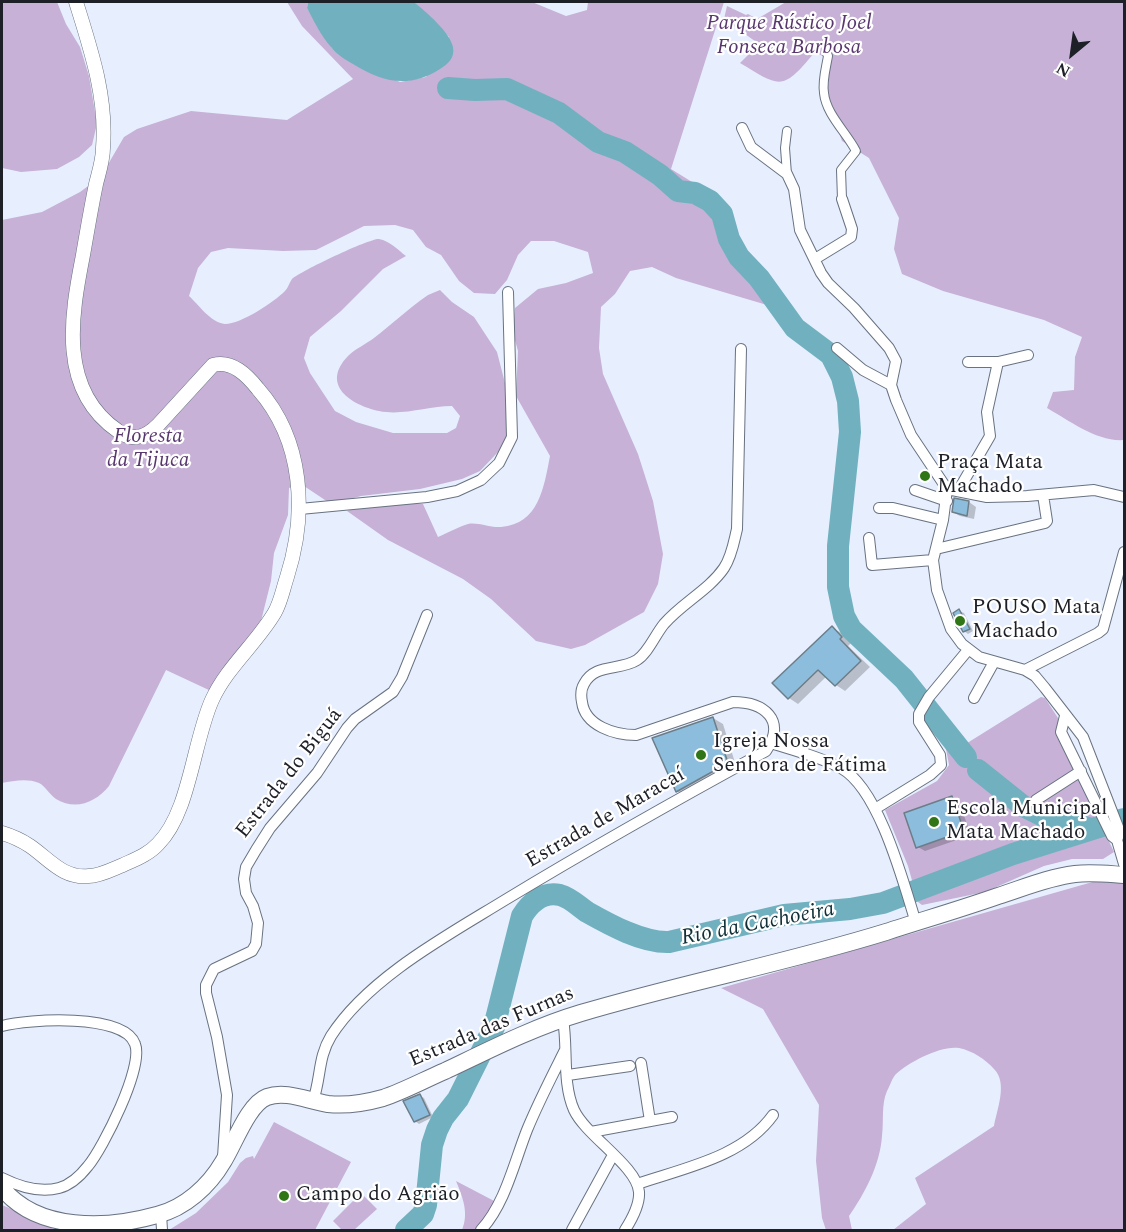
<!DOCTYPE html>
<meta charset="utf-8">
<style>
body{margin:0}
#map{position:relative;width:1126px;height:1232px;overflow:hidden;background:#e7effe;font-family:Spectral,serif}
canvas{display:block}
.frame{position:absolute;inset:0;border:3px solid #1d2027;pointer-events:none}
.north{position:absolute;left:1042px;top:24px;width:60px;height:60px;-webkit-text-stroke:4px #fff;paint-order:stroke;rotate:209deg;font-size:16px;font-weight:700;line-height:24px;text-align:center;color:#1d2027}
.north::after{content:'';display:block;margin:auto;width:21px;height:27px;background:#1d2027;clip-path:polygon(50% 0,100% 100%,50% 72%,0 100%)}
</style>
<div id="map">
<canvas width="1126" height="1232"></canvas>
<div class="frame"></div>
<div class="north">N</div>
</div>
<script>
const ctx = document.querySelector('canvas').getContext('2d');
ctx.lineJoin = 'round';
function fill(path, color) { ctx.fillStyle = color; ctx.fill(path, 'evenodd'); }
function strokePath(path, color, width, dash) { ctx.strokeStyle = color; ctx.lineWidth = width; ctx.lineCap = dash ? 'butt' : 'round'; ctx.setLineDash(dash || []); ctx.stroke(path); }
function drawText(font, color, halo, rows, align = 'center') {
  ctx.font = font + ' Spectral,serif'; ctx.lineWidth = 4.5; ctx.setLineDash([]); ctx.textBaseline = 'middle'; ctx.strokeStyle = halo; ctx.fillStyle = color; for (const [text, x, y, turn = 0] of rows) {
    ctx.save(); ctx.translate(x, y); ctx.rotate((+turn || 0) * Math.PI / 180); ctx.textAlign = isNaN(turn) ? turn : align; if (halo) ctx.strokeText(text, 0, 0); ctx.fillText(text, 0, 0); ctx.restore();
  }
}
const green = new Path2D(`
 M2 2H57L66 24 80 47 89 76 97 124 92 145 79 157 57 169 21 172 2 168Z
 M287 2H308L307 8 332 48 400 82 426 77 449 37 414 2H532L566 16 587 10 588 2H724L671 169 718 198 780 317 767 305 676 278 652 267 630 271 615 294 601 307 599 348 603 374 638 454 653 501 663 554 658 584 644 612 585 645 571 649 536 641 491 599 463 579 388 540 347 511C371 502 397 501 423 504L438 537C447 533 458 527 468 524 478 522 490 528 501 527 539 524 544 487 550 456L516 396 518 351 513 333 515 308 538 289 566 283 593 273 588 252 554 241H531L518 255 507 280 495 294 474 293 459 281 441 255 426 247 413 230 395 225 364 226 316 250 283 251 228 248 211 252 198 268 189 296C198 304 211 323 225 324 241 324 274 302 285 291 288 288 289 283 292 279 301 271 370 238 379 239 390 241 398 250 406 256L383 269 341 311 310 337 304 358 310 373 335 411 356 422 393 433H447L456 428 460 416 452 406C428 406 403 416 379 411 351 405 320 385 348 356 355 349 366 344 374 338 392 324 409 308 428 295L440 290 452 302 474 317 497 352 507 391 508 436 498 452 480 471 462 479 420 489 361 496 331 504 301 484 289 488 288 515 274 553 271 581 258 633 211 691 166 670 109 786C96 802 76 811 56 799 49 794 45 786 39 783 27 778 13 781 2 783V220L42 212 80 192 95 181 107 166 124 137 137 129 191 111 287 120 353 79 302 26Z
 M786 2H1124V440C1097 442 1070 421 1047 408L1053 392 1074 390 1075 357 1082 337 1044 320 943 291 902 274 894 249 899 218 869 158 842 141 832 113 821 68 829 60 817 53H814C782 92 780 87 740 63L759 44 724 19 727 6 746 15 748 14 757 19Z
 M1041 697 1045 698 1058 718V732L1114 852 1103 859H1072L1044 866 985 892 922 905 918 902 908 866 885 810 937 781 949 765 946 749 925 714 931 701 964 745Z
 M1124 873V1230H893L926 1204 915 1178 994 1126C997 1109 1008 1083 994 1069 985 1059 973 1051 959 1048 941 1045 909 1062 896 1074 892 1078 890 1086 887 1091 881 1105 884 1121 882 1136 880 1165 865 1193 849 1216L852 1230H826L822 1218 816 1161 819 1105 763 1009 721 988Z
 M274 1122 351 1162 315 1230H169L196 1213 228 1182 240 1163 246 1158 253 1156 254 1159Z
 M456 1181 498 1203 481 1230H462C469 1213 463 1198 456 1181Z
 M361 1193 377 1209 354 1230H342L333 1221Z
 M2 1205 33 1218 55 1230H2Z`);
const water = new Path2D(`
 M308 2H414C426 12 450 32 453 47 455 58 448 64 440 69 409 89 382 82 353 64 346 60 337 55 331 47 321 36 314 21 307 8Z`);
const shadow = new Path2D(`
 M969 502 976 507 974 519 960 516 953 512Z
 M959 611 964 613 973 631 968 634 964 631Z
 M832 628 842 633 851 643 848 646 870 667 845 691 836 685 827 676 798 704 789 698Z
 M713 718 723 724 737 769 686 797 677 791Z
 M952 798 959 802 971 835 925 851 918 847Z
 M420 1096 424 1098 433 1117 419 1124 415 1121Z`);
const river = new Path2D(`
 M448 88 475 90 507 89 559 113 598 142 625 152 660 175 678 191 695 193 710 201 722 214 729 239 739 257 759 278 795 328 831 355 842 377 848 401 850 432 838 546V587L844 616 851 629 904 679 966 757
 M978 770 1023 806 1041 815 1092 829
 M406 1230 423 1214 426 1205 432 1145 437 1130 443 1118 458 1099 494 1027 522 916C530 903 543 891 560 895 571 898 578 906 587 912 610 925 643 943 669 942L784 915 850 909 883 903 1013 854 1124 819`);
const building = new Path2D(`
 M954 498 969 501 967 516 952 512Z
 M959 609 970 629 963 632 953 613Z
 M832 626 842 637 840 639 861 661 835 686 818 670 788 699 772 683Z
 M713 717 728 763 676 792 652 738Z
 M952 796 964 831 916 848 904 813Z
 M420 1094 430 1115 414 1122 403 1101Z`);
const pedestrian = new Path2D(`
 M826 51 828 56C826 68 822 81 824 93 826 114 846 132 856 151L841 170 842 199
 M787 174 785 148 787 131`);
const minor = new Path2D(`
 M742 128 751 147 787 174 794 189 800 230 821 273 828 283 854 308 889 348 896 361 891 385 896 400 911 435 947 489 943 520 933 560 937 590 951 629 962 644 979 657 1025 670 1035 676 1045 688 1083 737 1120 832 1117 840
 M815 259 851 237 852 229 842 199
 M837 348 863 370 891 385
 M968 362H998
 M947 489 987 497 1027 496 1094 490 1124 497
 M915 490 947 501
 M958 491 990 436 987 412 998 362 1028 355
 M879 508H893L943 520
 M300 509 427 497 457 491 481 480 499 463 512 437 508 292
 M869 538 872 565 933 560
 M936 549 1045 523 1047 521 1043 495
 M1025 670 1098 633 1103 629 1124 552
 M974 698 994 662
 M1065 716 1061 732 1112 836 1117 840 1124 864
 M771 743C793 750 821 757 841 768 879 789 903 881 916 923
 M1036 800 1081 771
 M875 809 930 775 941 765 940 755 919 722V714L929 697 968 650
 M563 1019C568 1048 562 1083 574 1110 586 1136 637 1166 639 1192 640 1205 632 1219 625 1230
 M2 1026C28 1019 124 1013 135 1044 144 1067 103 1148 88 1166 81 1175 70 1185 59 1188 40 1193 18 1186 2 1178
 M641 1063 650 1121
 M568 1075 630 1066
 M313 1101C321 1078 318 1057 331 1036 368 978 448 935 505 900 591 848 678 799 766 751 787 720 764 702 733 702L636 735C615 735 585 726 582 702 581 697 581 689 584 684 595 663 620 671 637 660 648 653 655 635 664 624 682 603 709 590 724 568 732 556 734 541 737 529L741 349
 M591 1132 672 1117
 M223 1157 227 1095 217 1037 206 993V985L214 969 252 951 256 944 258 923 253 906 246 893 244 879 246 867 256 850 270 828 317 773 347 728 355 719 393 692 402 677 427 615
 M637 1184C684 1168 743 1157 773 1115
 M161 1214 162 1230
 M481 1230C505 1204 514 1163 527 1130 538 1103 552 1076 565 1050
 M572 1230 613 1155`);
const tertiary = new Path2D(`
 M2 833C12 836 21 840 30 846 49 859 63 879 89 876 100 876 113 869 123 865 136 859 149 854 158 844 190 812 193 742 212 700 227 667 257 643 275 612 281 601 283 589 287 577 307 514 304 441 258 389 247 375 232 360 213 365L158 425C146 437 133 442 118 431 58 390 71 316 83 255 87 232 91 208 96 184 99 172 103 160 103 148 107 97 91 50 76 2`);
const secondary = new Path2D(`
 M2 1188C38 1232 107 1229 157 1215 185 1208 209 1186 223 1162 234 1145 248 1104 267 1097 286 1090 308 1101 328 1104 346 1106 365 1103 383 1098 404 1091 424 1080 445 1071 489 1050 534 1027 581 1013 682 983 786 963 886 932 923 920 961 909 998 896 1023 888 1049 877 1075 874 1091 872 1108 874 1124 875`);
const markers = [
 [925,476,6,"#307617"],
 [960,621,6,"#307617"],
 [701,755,6,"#307617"],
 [934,822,6,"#307617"],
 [284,1196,6,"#307617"]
];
const parkNames = [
 ["Parque Rústico Joel",789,25],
 ["Fonseca Barbosa",789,49],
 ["Floresta",148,438],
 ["da Tijuca",148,462]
];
const poiNames = [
 ["Praça Mata",937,464],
 ["Machado",937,488],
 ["POUSO Mata",972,609],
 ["Machado",972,633],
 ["Igreja Nossa",713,743],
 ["Senhora de Fátima",713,767],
 ["Escola Municipal",946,810],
 ["Mata Machado",946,834],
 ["Campo do Agrião",296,1196]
];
const streetNames = [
 ["Estrada do Biguá",290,774,-52],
 ["Estrada de Maracaí",606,819,-30],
 ["Estrada das Furnas",492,1028,-23]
];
const waterNames = [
 ["Rio da Cachoeira",758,925,-11]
];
fill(green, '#c7b1d7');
fill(water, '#71b1bf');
fill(shadow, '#0003');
strokePath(river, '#71b1bf', 22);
fill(building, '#8cbddc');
strokePath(building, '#6c7d88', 1.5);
strokePath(pedestrian, '#687281', 10);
strokePath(minor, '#687281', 12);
strokePath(tertiary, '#687281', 15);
strokePath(secondary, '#687281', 18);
strokePath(pedestrian, '#fff', 8);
strokePath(minor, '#fff', 10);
strokePath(tertiary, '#fff', 14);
strokePath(secondary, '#fff', 16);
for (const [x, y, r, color] of markers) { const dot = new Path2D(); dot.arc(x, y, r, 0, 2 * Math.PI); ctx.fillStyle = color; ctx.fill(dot); strokePath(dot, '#fff', 2); }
drawText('italic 21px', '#58366e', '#fff', parkNames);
drawText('21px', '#1d2027', '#fff', poiNames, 'left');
drawText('21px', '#1d2027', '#fff', streetNames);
drawText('italic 22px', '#103037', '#fff', waterNames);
</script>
